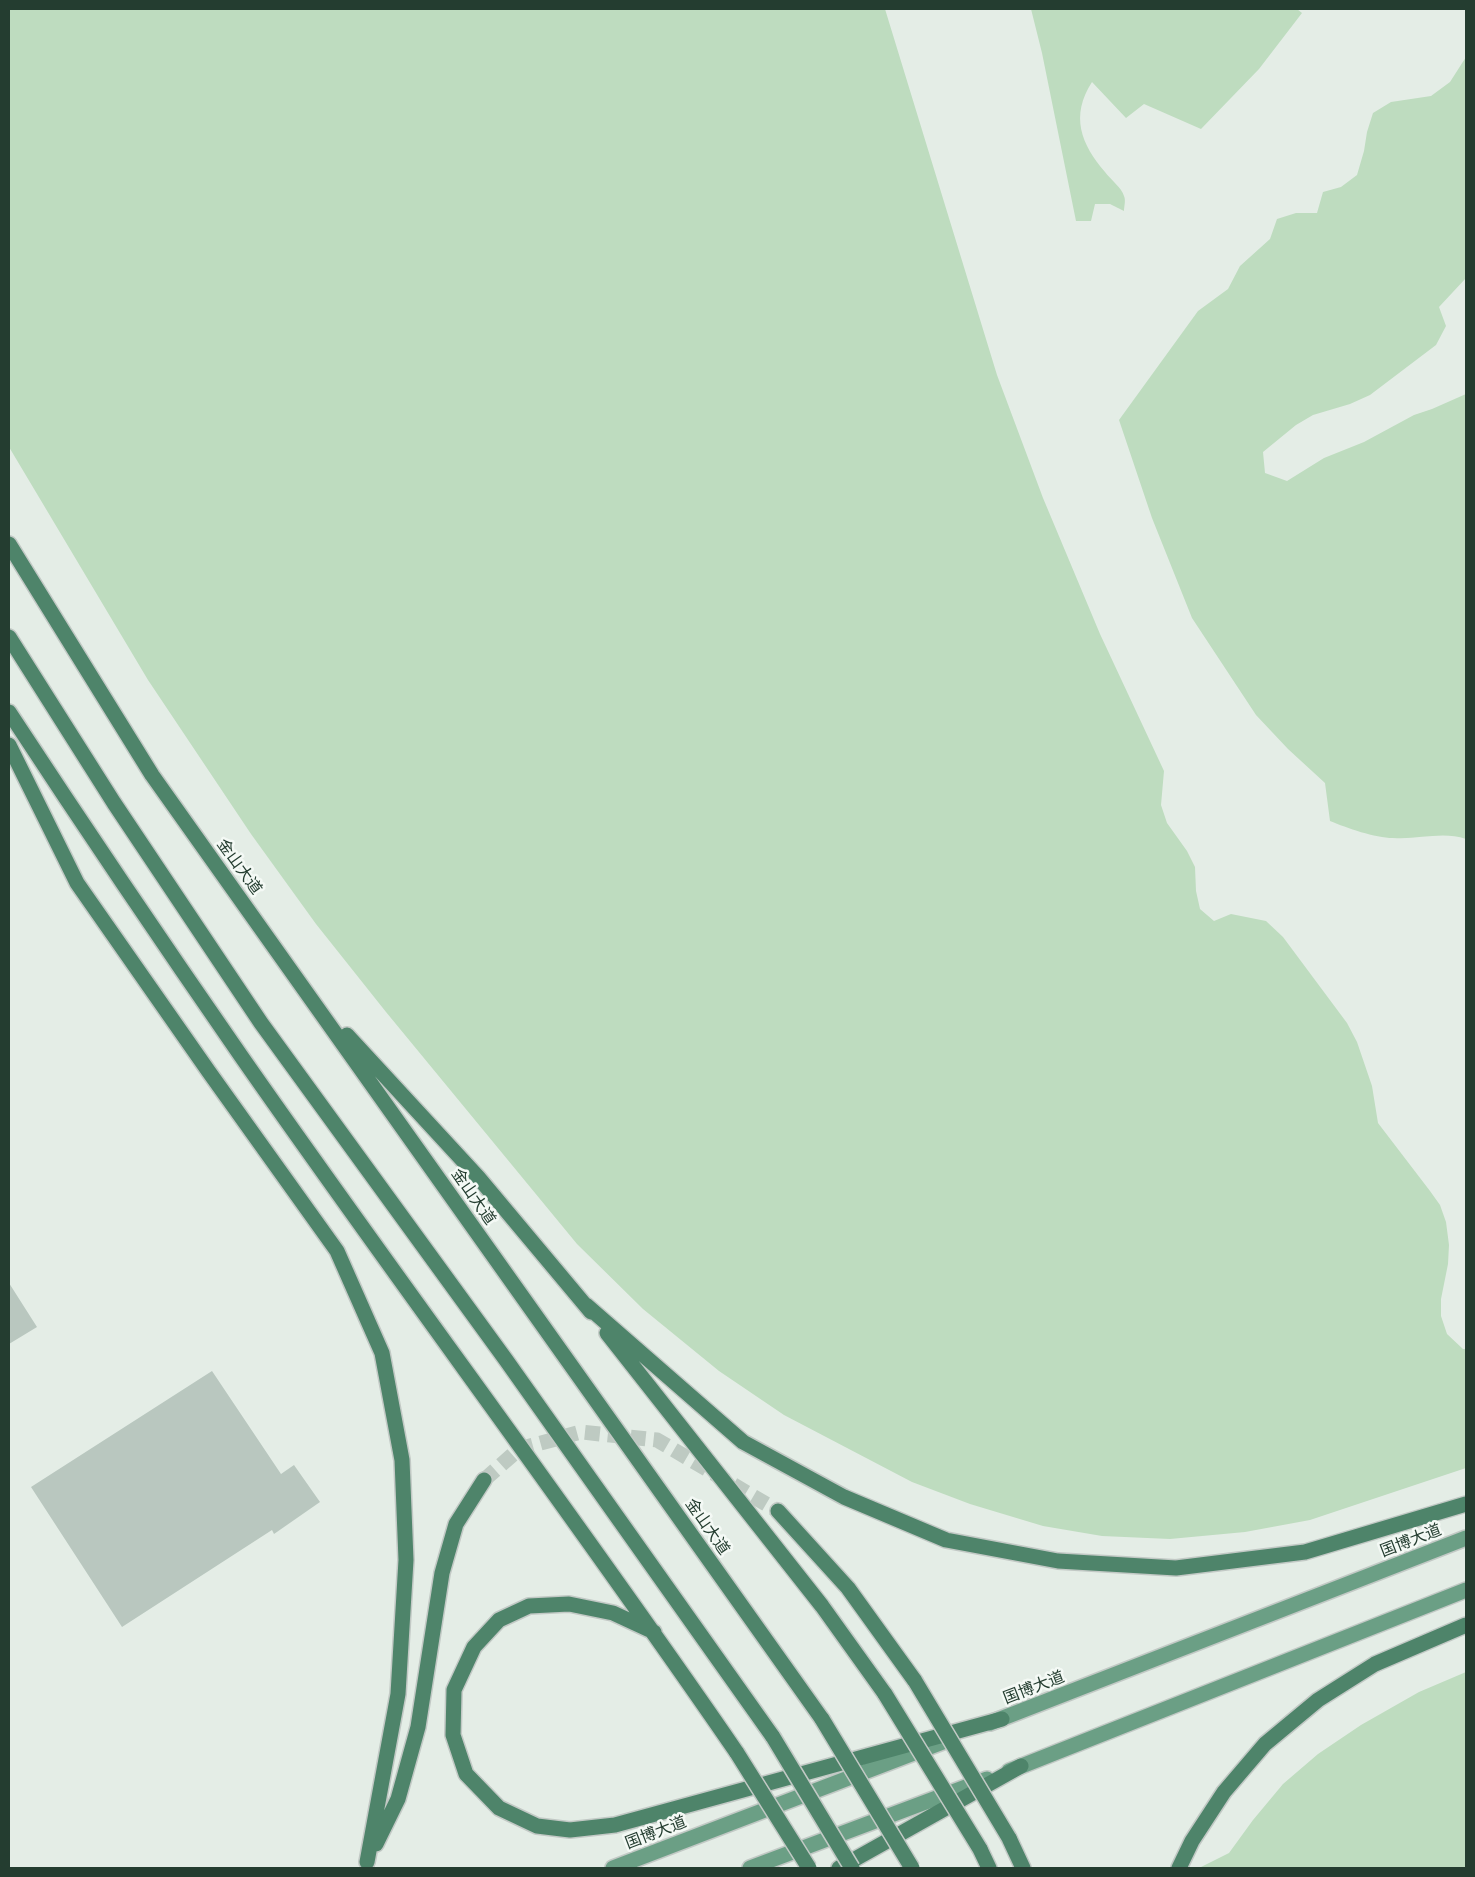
<!DOCTYPE html>
<meta charset="utf-8">
<style>
body{margin:0}
#map{position:relative;width:1475px;height:1877px;overflow:hidden;background:#e4ede6;font-family:"Fira Sans Condensed",sans-serif}
canvas{display:block}
.frame{position:absolute;inset:0;border:10px solid #243d30;pointer-events:none}
</style>
<div id="map">
<canvas width="1475" height="1877"></canvas>
<div class="frame"></div>
</div>
<script>
const ctx = document.querySelector('canvas').getContext('2d');
ctx.lineJoin = 'round';
function fill(path, color) { ctx.fillStyle = color; ctx.fill(path, 'evenodd'); }
function strokePath(path, color, width, dash) { ctx.strokeStyle = color; ctx.lineWidth = width; ctx.lineCap = dash ? 'butt' : 'round'; ctx.setLineDash(dash || []); ctx.stroke(path); }
function drawText(font, color, halo, rows, align = 'center') {
  ctx.font = font + ' "Fira Sans Condensed","Noto Sans SC",sans-serif'; ctx.lineWidth = 5; ctx.setLineDash([]); ctx.textBaseline = 'middle'; ctx.strokeStyle = halo; ctx.fillStyle = color; for (const [text, x, y, turn = 0] of rows) {
    ctx.save(); ctx.translate(x, y); ctx.rotate((+turn || 0) * Math.PI / 180); ctx.textAlign = isNaN(turn) ? turn : align; if (halo) ctx.strokeText(text, 0, 0); ctx.fillText(text, 0, 0); ctx.restore();
  }
}
const green = new Path2D(`
 M9 9H885L997 375 1043 498 1100 634 1164 771 1161 805 1167 823 1187 851 1195 867 1196 891 1200 909 1214 921 1231 914 1266 921 1283 937 1347 1023 1357 1042 1372 1086 1378 1123 1430 1191 1440 1205 1446 1222 1449 1245 1448 1264 1441 1299V1316L1447 1334 1463 1349H1466V1468L1310 1520 1245 1532 1170 1539 1102 1536 1043 1526 970 1504 912 1482 784 1415 719 1371 643 1309 577 1244 386 1012 316 924 251 834 148 680 9 447Z
 M1031 9H1297L1302 13 1259 69 1201 129 1144 104 1126 118 1092 82C1070 116 1081 144 1105 172 1110 179 1122 188 1124 196 1126 200 1124 207 1124 211L1110 204H1095L1091 221H1076L1042 53Z
 M1466 57V278L1439 307 1446 326 1436 345 1370 395 1350 404 1313 415 1296 425 1263 452 1265 473 1287 481 1324 458 1364 442 1414 415 1432 409 1466 394V839C1442 831 1418 840 1393 838 1375 838 1347 828 1330 821L1325 783 1288 749 1256 715 1192 618 1152 518 1119 420 1198 311 1228 289 1240 266 1270 239 1277 219 1296 213H1317L1323 192 1341 187 1357 175 1364 151 1367 132 1373 113 1391 102 1431 96 1450 82Z
 M1466 1672V1868H1199L1229 1853 1253 1820 1283 1784 1318 1754 1361 1725 1419 1692Z`);
const building = new Path2D(`
 M9 1283 37 1327 9 1344Z
 M212 1371 281 1474 294 1465 320 1502 274 1534 272 1530 122 1627 31 1487Z`);
const trunkTunnel = new Path2D(`
 M484 1480 519 1449 581 1432 657 1440 778 1511`);
const primary = new Path2D(`
 M990 1723 1466 1538
 M1009 1771 1466 1590
 M613 1868 948 1740
 M750 1868 987 1779`);
const trunk = new Path2D(`
 M9 544 152 775 822 1719
 M9 637 114 803 261 1023 506 1360 773 1737
 M9 712C85 828 162 942 241 1056 404 1290 576 1518 737 1753
 M9 745 77 883 209 1072 337 1251 382 1353 402 1460 406 1560 398 1694 367 1862
 M347 1035 478 1177 591 1312
 M586 1305 743 1442 844 1497 946 1540 1058 1561 1176 1568 1305 1552 1466 1504
 M607 1333 822 1606 885 1694
 M778 1511 848 1588 915 1681
 M654 1632 613 1613 569 1604 529 1606 499 1620 474 1647 454 1690 453 1735 466 1774 499 1808 537 1826 570 1830 615 1825 1002 1719
 M1009 1838 1023 1868
 M376 1844 398 1799 418 1727 442 1573 456 1524 484 1480
 M980 1849 989 1868
 M839 1868 1021 1766
 M1179 1868 1192 1841 1224 1792 1265 1744 1318 1700 1375 1664 1466 1625`);
const trunkBridge = new Path2D(`
 M915 1681 1009 1838
 M885 1694 980 1849
 M822 1719 912 1868
 M773 1737 852 1868
 M737 1753 809 1868`);
const streetNames = [
 ["金山大道",239,867,54],
 ["金山大道",473,1197,55],
 ["金山大道",707,1527,55],
 ["国博大道",1411,1541,-21],
 ["国博大道",1034,1688,-21],
 ["国博大道",656,1833,-21]
];
fill(green, '#bedcbf');
fill(building, '#b9c7bf');
strokePath(trunkTunnel, '#becac2', 15, [15, 8]);
strokePath(primary, '#c2c9c5', 18);
strokePath(trunk, '#c2c9c5', 18);
strokePath(primary, '#6b9f85', 15);
strokePath(trunk, '#4e846a', 15);
strokePath(trunkBridge, '#c2c9c5', 18, []);
strokePath(trunkBridge, '#4e846a', 15);
drawText('16px', '#243d30', '#f4f9f5', streetNames);
</script>
